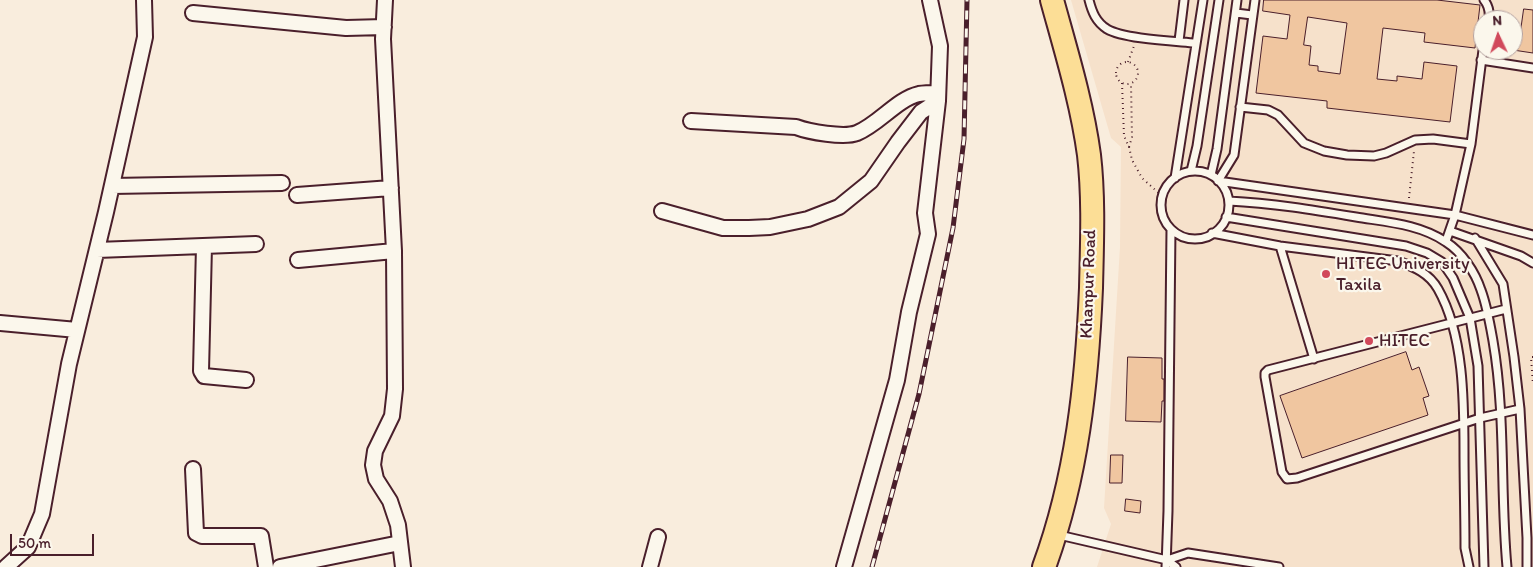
<!DOCTYPE html>
<style>
body{margin:0}
#map{position:relative;width:1533px;height:567px;overflow:hidden;background:#f9eddd;font-family:Itim,sans-serif}
canvas{display:block}
.north{position:absolute;left:1473px;top:10px;width:50px;height:50px;box-sizing:border-box;background:#fbf7ec;border:1px solid #b4a19f;border-radius:50%;rotate:357deg;font-size:14px;font-weight:700;line-height:20px;text-align:center;color:#4a1f2b}
.north::after{content:'';display:block;margin:auto;width:18px;height:22px;background:#d1495b;clip-path:polygon(50% 0,100% 100%,50% 72%,0 100%)}
.scale{position:absolute;left:10px;top:534px;width:84px;height:22px;box-sizing:border-box;border:2px solid #4a1f2b;border-top:0;padding-left:6px;font-size:15px;line-height:18px;white-space:nowrap;color:#4a1f2b;-webkit-text-stroke:4px #fbf7ec;paint-order:stroke}
</style>
<div id="map">
<canvas width="1533" height="567"></canvas>
<div class="north">N</div>
<div class="scale">50 m</div>
</div>
<script>
const ctx = document.querySelector('canvas').getContext('2d');
ctx.lineJoin = 'round';
function fill(path, color) { ctx.fillStyle = color; ctx.fill(path, 'evenodd'); }
function strokePath(path, color, width, dash) { ctx.strokeStyle = color; ctx.lineWidth = width; ctx.lineCap = dash ? 'butt' : 'round'; ctx.setLineDash(dash || []); ctx.stroke(path); }
function drawText(font, color, halo, rows, align = 'center') {
  ctx.font = font + ' Itim,sans-serif'; ctx.lineWidth = 4.5; ctx.setLineDash([]); ctx.textBaseline = 'middle'; ctx.strokeStyle = halo; ctx.fillStyle = color; for (const [text, x, y, turn = 0] of rows) {
    ctx.save(); ctx.translate(x, y); ctx.rotate((+turn || 0) * Math.PI / 180); ctx.textAlign = isNaN(turn) ? turn : align; if (halo) ctx.strokeText(text, 0, 0); ctx.fillText(text, 0, 0); ctx.restore();
  }
}
const built = new Path2D(`
 M1071 0H1533V567H1097L1111 524 1104 508 1120 247 1121 147 1111 138ZM1483 20H1513V50H1483Z`);
const building = new Path2D(`
 M1264 0H1437L1480 5 1475 48 1424 42 1425 33 1383 28 1377 79 1397 81V76L1422 79 1424 62 1457 66 1450 122 1327 108V101L1256 93 1263 36 1287 39 1290 15 1263 11ZM1308 17 1347 23 1340 74 1318 71V66L1309 65 1311 46 1304 45Z
 M1524 9 1533 10V53L1513 50V30L1520 32Z
 M1406 352 1412 370 1419 367 1429 396 1423 398 1428 415 1302 458 1280 396Z
 M1128 357 1162 358V379H1164V401H1162L1161 422 1126 421Z
 M1111 455H1123L1122 483H1110Z
 M1126 499 1141 501 1140 513 1125 511Z`);
const path = new Path2D(`
 M1116 73a11 11 0 1 1 22 0a11 11 0 1 1-22 0Z
 M1128 62 1134 46
 M1122 83 1124 136 1129 147 1132 160 1142 178 1162 196
 M1129 147 1132 137 1131 84
 M1409 198 1414 151
 M1533 357H1531L1533 385`);
const service = new Path2D(`
 M1089 0C1092 12 1096 22 1107 29 1124 39 1174 41 1195 43
 M1255 0 1234 155 1218 181 1455 215 1533 235
 M1484 0C1489 6 1490 12 1489 20
 M1236 13 1252 15
 M1179 41 1184 0
 M1481 60 1533 68
 M1240 107 1268 110 1278 115 1304 143 1324 151 1347 155 1374 156 1386 153 1415 140 1433 139 1471 144
 M1191 171 1197 146 1219 0
 M1161 205a34 34 0 1 1 68 0a34 34 0 1 1-68 0Z
 M1211 175 1217 149 1237 0
 M1175 178 1203 0
 M1229 201C1272 203 1314 210 1356 217 1386 222 1420 224 1446 242 1462 252 1475 272 1481 290 1487 306 1490 324 1493 341 1506 416 1500 492 1507 567
 M1226 217 1406 246 1427 253 1442 262 1453 278 1470 318 1478 366 1484 567
 M1450 231 1521 256 1533 263
 M1212 233 1280 246 1398 261C1414 267 1429 273 1438 289 1464 335 1464 401 1464 452 1464 484 1465 516 1465 548L1469 567
 M1475 238 1503 284 1514 357 1520 409 1527 538V567
 M1446 241 1455 215 1471 144 1483 50
 M1280 246 1314 359
 M1506 309 1268 370 1265 373V377L1282 472 1287 479 1297 478 1480 418 1520 409
 M1059 535 1167 560 1176 567
 M1167 560 1188 553 1279 567
 M1166 567 1168 511 1171 229`);
const minor = new Path2D(`
 M385 0 383 39 394 251 395 389 392 416 375 451 373 465 376 479 390 501 398 525 403 567
 M193 13 346 28 384 27
 M691 121 796 127C809 132 844 138 857 133 879 124 897 99 919 94 925 93 932 93 938 93
 M112 186 282 183
 M297 195 391 188
 M662 211 723 228H749L770 227 808 219 839 207 871 181 898 142 921 112 938 101
 M204 246 201 371 204 376 246 380
 M97 250 256 244
 M298 260 394 251
 M0 323 77 330
 M193 469 196 533 202 536H261L266 567
 M6 567 28 547 42 514 69 364 106 212 145 37 144 0
 M280 567 400 543
 M650 567 658 537
 M844 567 897 380 909 312 928 234 925 213 938 101 940 46 930 0`);
const trunk = new Path2D(`
 M1044 567C1077 477 1087 383 1091 288 1092 244 1094 198 1089 155 1082 103 1066 51 1052 0`);
const rail = new Path2D(`
 M872 567 919 394 953 228 964 139 967 0`);
const markers = [
 [1326,274,5,"#d1495b"],
 [1369,341,5,"#d1495b"]
];
const poiNames = [
 ["HITEC University",1336,264],
 ["Taxila",1336,285],
 ["HITEC",1379,341]
];
const streetNames = [
 ["Khanpur Road",1089,284,-88]
];
fill(built, '#f6e1cb');
fill(building, '#f0c6a0');
strokePath(building, '#4a1f2b', 1);
strokePath(service, '#4a1f2b', 11);
strokePath(minor, '#4a1f2b', 18);
strokePath(trunk, '#4a1f2b', 26);
strokePath(path, '#4a1f2b', 2, [1, 4]);
strokePath(service, '#fbf7ec', 7);
strokePath(minor, '#fbf7ec', 14);
strokePath(trunk, '#fcde96', 22);
strokePath(rail, '#4a1f2b', 5);
strokePath(rail, '#fbf7ec', 3, [9]);
for (const [x, y, r, color] of markers) { const dot = new Path2D(); dot.arc(x, y, r, 0, 2 * Math.PI); ctx.fillStyle = color; ctx.fill(dot); strokePath(dot, '#fbf7ec', 2); }
drawText('18px', '#4a1f2b', '#fbf7ec', poiNames, 'left');
drawText('18px', '#4a1f2b', '#fbf7ec', streetNames);
</script>
